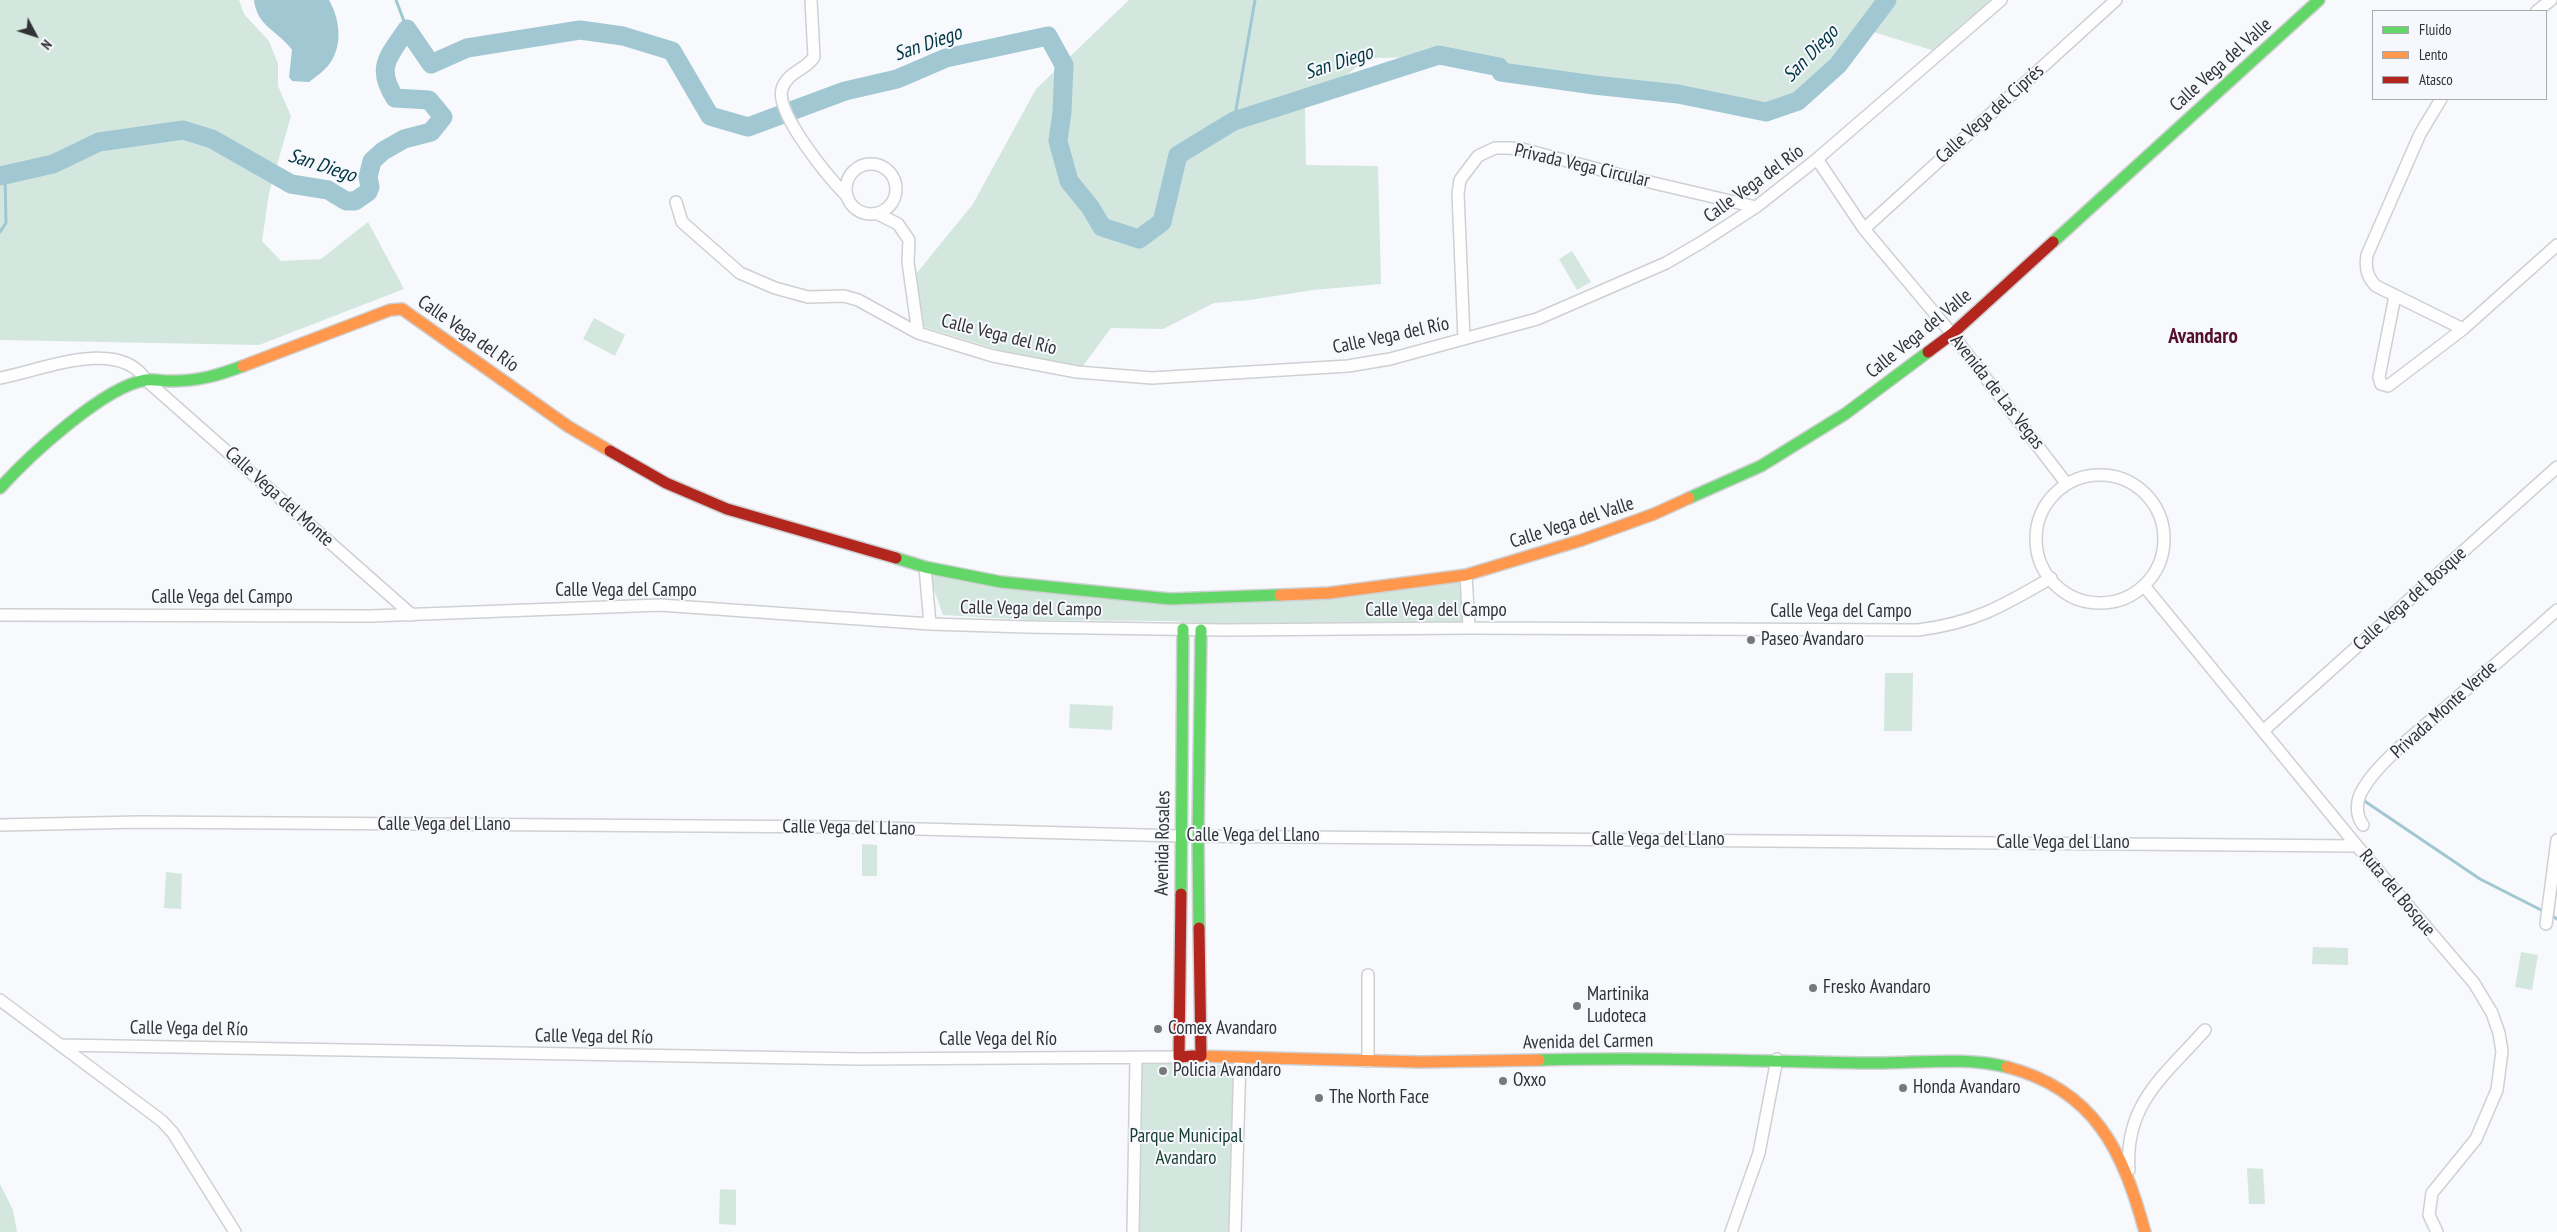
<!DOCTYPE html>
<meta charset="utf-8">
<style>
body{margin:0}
#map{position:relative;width:2557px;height:1232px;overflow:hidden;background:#f7f9fc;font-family:"PT Sans Narrow",sans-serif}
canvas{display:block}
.legend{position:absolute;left:2372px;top:10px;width:175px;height:90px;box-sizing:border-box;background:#f6f8fd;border:1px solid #a7a9ad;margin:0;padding:6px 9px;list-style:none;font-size:15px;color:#313235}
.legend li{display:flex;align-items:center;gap:10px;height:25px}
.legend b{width:25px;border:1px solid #a7a9ad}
.north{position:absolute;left:10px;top:10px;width:50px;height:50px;-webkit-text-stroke:4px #f6f8fd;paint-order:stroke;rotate:130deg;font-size:14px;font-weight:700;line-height:20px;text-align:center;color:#313235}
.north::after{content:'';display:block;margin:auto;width:18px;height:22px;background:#313235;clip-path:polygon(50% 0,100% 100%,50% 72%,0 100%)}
</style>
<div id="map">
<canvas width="2557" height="1232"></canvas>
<ul class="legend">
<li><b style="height:6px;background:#63d668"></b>Fluido</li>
<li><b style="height:6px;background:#ff974d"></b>Lento</li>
<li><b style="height:6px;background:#b3261e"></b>Atasco</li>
</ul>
<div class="north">N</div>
</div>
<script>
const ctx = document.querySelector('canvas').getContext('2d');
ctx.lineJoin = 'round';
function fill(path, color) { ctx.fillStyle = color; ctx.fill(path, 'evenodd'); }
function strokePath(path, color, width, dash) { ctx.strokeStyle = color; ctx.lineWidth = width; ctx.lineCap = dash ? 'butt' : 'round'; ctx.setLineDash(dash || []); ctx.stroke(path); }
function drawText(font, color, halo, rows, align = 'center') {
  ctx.font = font + ' "PT Sans Narrow",sans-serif'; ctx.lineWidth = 4; ctx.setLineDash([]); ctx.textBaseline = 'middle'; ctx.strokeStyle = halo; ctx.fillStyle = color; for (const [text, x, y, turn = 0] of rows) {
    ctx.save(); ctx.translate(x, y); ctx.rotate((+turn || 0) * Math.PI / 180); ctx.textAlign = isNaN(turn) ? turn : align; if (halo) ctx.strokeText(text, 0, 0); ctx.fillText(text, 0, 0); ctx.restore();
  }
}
const green = new Path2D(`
 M0 0H239L244 14 269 41 278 64V86L291 116 269 193 262 241 281 261 321 259 368 222 404 289 259 345 0 340Z
 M1129 0H1993L1938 52 1870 31 1841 66 1800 104 1766 115 1677 96 1497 73V68L1438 57 1368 58 1305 108 1306 165 1378 166 1381 284 1313 290 1250 300 1214 303 1163 329 1111 328 1077 374 921 326 916 274 973 204 1036 89Z
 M1572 251 1591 282 1577 290 1559 259Z
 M594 318 625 335 615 356 583 339Z
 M927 570 1150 601 1464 577 1466 627 1334 623 1232 625 1171 621 1030 620 943 615Z
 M1885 673H1913L1912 731H1884Z
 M1070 704 1113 706 1112 730 1069 728Z
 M862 844 877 845V876H862Z
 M166 872 182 874 181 909 164 908Z
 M2313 947 2348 948V965L2312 964Z
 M2521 952 2538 955 2532 990 2515 987Z
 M1140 1063 1237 1065 1234 1232H1135Z
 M2247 1168 2263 1169 2265 1204H2249Z
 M0 1184 13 1210 17 1232H0Z
 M720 1189 736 1190V1225L719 1224Z`);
const water = new Path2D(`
 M254 0H329C339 18 343 41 332 60 327 69 317 76 309 82L292 81 289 77 292 50C279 31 257 27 254 0Z`);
const stream = new Path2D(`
 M396 0 407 29
 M1234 121 1255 0
 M0 232 6 223 5 175
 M2363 800 2480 879 2545 912
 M2551 915 2557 919`);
const river = new Path2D(`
 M0 176 53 164 99 142 183 130 212 139 291 184 328 190 346 201H355L368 192 370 187 368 177 372 161 383 151 404 139 431 132 443 117 429 100 395 98C375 67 389 56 407 29L431 64 467 48 580 30 623 36 672 51 710 116 748 127 845 91 897 79 946 58 1048 36 1064 65 1062 112 1058 141 1069 181 1090 207 1102 227 1139 239 1162 222 1178 155 1234 121 1439 55 1499 67 1501 72 1594 85 1678 94 1766 112 1798 101 1838 65 1887 0`);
const street = new Path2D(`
 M811 0 814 57C806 70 788 71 782 89 775 113 829 178 846 195
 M2537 11 2551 0
 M2441 99 2420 134 2367 255C2365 268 2367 277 2376 286L2463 329 2557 245
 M1817 159 1864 229 1952 334 2066 483
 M846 189a25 25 0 1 1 50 0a25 25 0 1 1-50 0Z
 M676 202 682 222 740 273 775 288 808 297 844 296 858 300 918 333 993 356 1077 372 1152 378 1348 366 1390 359 1537 319 1666 263 1702 242 1756 207 1817 159 2001 0
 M880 215 898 224 909 240 908 262 918 333
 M1864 229 2116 0
 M2395 296 2379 377 2381 384 2388 386 2463 329
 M1464 339 1458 193 1460 180 1478 156 1495 148H1508L1522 149 1624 176 1756 207
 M0 378C40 371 118 336 146 380L412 615
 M2036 539a64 64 0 1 1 128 0a64 64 0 1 1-128 0Z
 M925 567 930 624
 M1466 575 1469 628
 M2145 587 2357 846 2474 983 2492 1013 2499 1033 2502 1051 2497 1090 2476 1139 2432 1193 2429 1215 2437 1232
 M0 615 371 616 660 605 930 624 1027 627 1225 630 1469 628 1918 630C1974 623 2003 606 2051 578
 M2263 731 2557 467
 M0 825 139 822 844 827 1180 836 2357 846
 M2363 825C2355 814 2356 800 2363 789 2379 761 2420 730 2445 708 2482 676 2520 643 2557 610
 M2546 924 2557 840
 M1368 975V1061
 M0 1000 162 1121 173 1133 235 1232
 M61 1045 859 1059 1179 1057
 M2129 1170C2124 1104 2165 1075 2205 1030
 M1133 1232 1136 1058
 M1235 1232 1240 1058
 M1731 1232 1759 1153 1777 1059`);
const fast = new Path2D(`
 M2053 242 2319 0
 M0 488C28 457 104 386 146 380 153 379 162 381 169 381 199 381 216 376 243 366
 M1689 498 1761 466 1845 414 1928 352
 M896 558 925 567 1001 582 1170 599 1280 595
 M1181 894 1183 629
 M1199 928 1198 836 1201 630
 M1539 1060C1649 1057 1757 1061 1867 1063 1913 1064 1962 1056 2007 1067`);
const slow = new Path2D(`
 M243 366 390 310 402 309 569 427 610 451
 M1280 595 1329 593 1466 575 1582 540 1654 514 1689 498
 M1193 1056 1421 1062 1539 1060
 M2007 1067C2095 1090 2123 1151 2145 1232`);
const jam = new Path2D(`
 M1928 352 1952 334 2053 242
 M610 451 666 483 727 509 896 558
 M1181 894 1179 1057 1193 1056
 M1199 928 1201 1056`);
const markers = [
 [1751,640,5,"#76787b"],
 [1813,988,5,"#76787b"],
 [1577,1006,5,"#76787b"],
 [1158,1029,5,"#76787b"],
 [1163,1071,5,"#76787b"],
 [1503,1081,5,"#76787b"],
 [1903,1088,5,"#76787b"],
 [1319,1098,5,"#76787b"]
];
const streetNames = [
 ["Calle Vega del Valle",2221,65,-42],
 ["Calle Vega del Ciprés",1990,114,-42],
 ["Privada Vega Circular",1582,166,13],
 ["Calle Vega del Río",1754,184,-36],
 ["Calle Vega del Río",468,334,35],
 ["Calle Vega del Valle",1919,334,-39],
 ["Calle Vega del Río",999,335,14],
 ["Calle Vega del Río",1391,336,-12],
 ["Avenida de Las Vegas",1997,392,52],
 ["Calle Vega del Monte",279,497,42],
 ["Calle Vega del Valle",1572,523,-18],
 ["Calle Vega del Campo",626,591],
 ["Calle Vega del Campo",222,598],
 ["Calle Vega del Bosque",2410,599,-42],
 ["Calle Vega del Campo",1031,609,1],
 ["Calle Vega del Campo",1436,611],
 ["Calle Vega del Campo",1841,612],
 ["Privada Monte Verde",2444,710,-42],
 ["Calle Vega del Llano",444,825],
 ["Calle Vega del Llano",849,828,1],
 ["Calle Vega del Llano",1253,836],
 ["Calle Vega del Llano",1658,840],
 ["Avenida Rosales",1163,843,-89],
 ["Calle Vega del Llano",2063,843],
 ["Ruta del Bosque",2397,893,50],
 ["Calle Vega del Río",189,1029,1],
 ["Calle Vega del Río",594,1037,1],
 ["Calle Vega del Río",998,1040],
 ["Avenida del Carmen",1588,1042,-1]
];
const poiNames = [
 ["Paseo Avandaro",1761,640],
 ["Fresko Avandaro",1823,988],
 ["Martinika",1587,995],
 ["Ludoteca",1587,1017],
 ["Comex Avandaro",1168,1029],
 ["Policia Avandaro",1173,1071],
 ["Oxxo",1513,1081],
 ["Honda Avandaro",1913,1088],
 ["The North Face",1329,1098]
];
const parkNames = [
 ["Parque Municipal",1186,1137],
 ["Avandaro",1186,1159]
];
const waterNames = [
 ["San Diego",928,44,-19],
 ["San Diego",1811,54,-46],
 ["San Diego",1339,63,-18],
 ["San Diego",322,166,18]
];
const quarterNames = [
 ["Avandaro",2203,337]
];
fill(green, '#d3e7df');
fill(water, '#a1c7d3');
strokePath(stream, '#a1c7d3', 3);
strokePath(river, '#a1c7d3', 19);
strokePath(street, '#cfd0d3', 14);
strokePath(fast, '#cfd0d3', 14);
strokePath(slow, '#cfd0d3', 14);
strokePath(jam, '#cfd0d3', 14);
strokePath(street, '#fefeff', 11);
strokePath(fast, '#63d668', 11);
strokePath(slow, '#ff974d', 11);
strokePath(jam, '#b3261e', 11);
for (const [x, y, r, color] of markers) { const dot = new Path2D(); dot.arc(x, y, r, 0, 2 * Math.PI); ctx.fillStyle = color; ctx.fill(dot); strokePath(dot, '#f6f8fd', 2); }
drawText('19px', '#313235', '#f6f8fd', streetNames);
drawText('19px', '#313235', '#f6f8fd', poiNames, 'left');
drawText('19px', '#153e2d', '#f6f8fd', parkNames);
drawText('italic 20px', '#013641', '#f6f8fd', waterNames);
drawText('bold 21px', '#52102e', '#f6f8fd', quarterNames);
</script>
